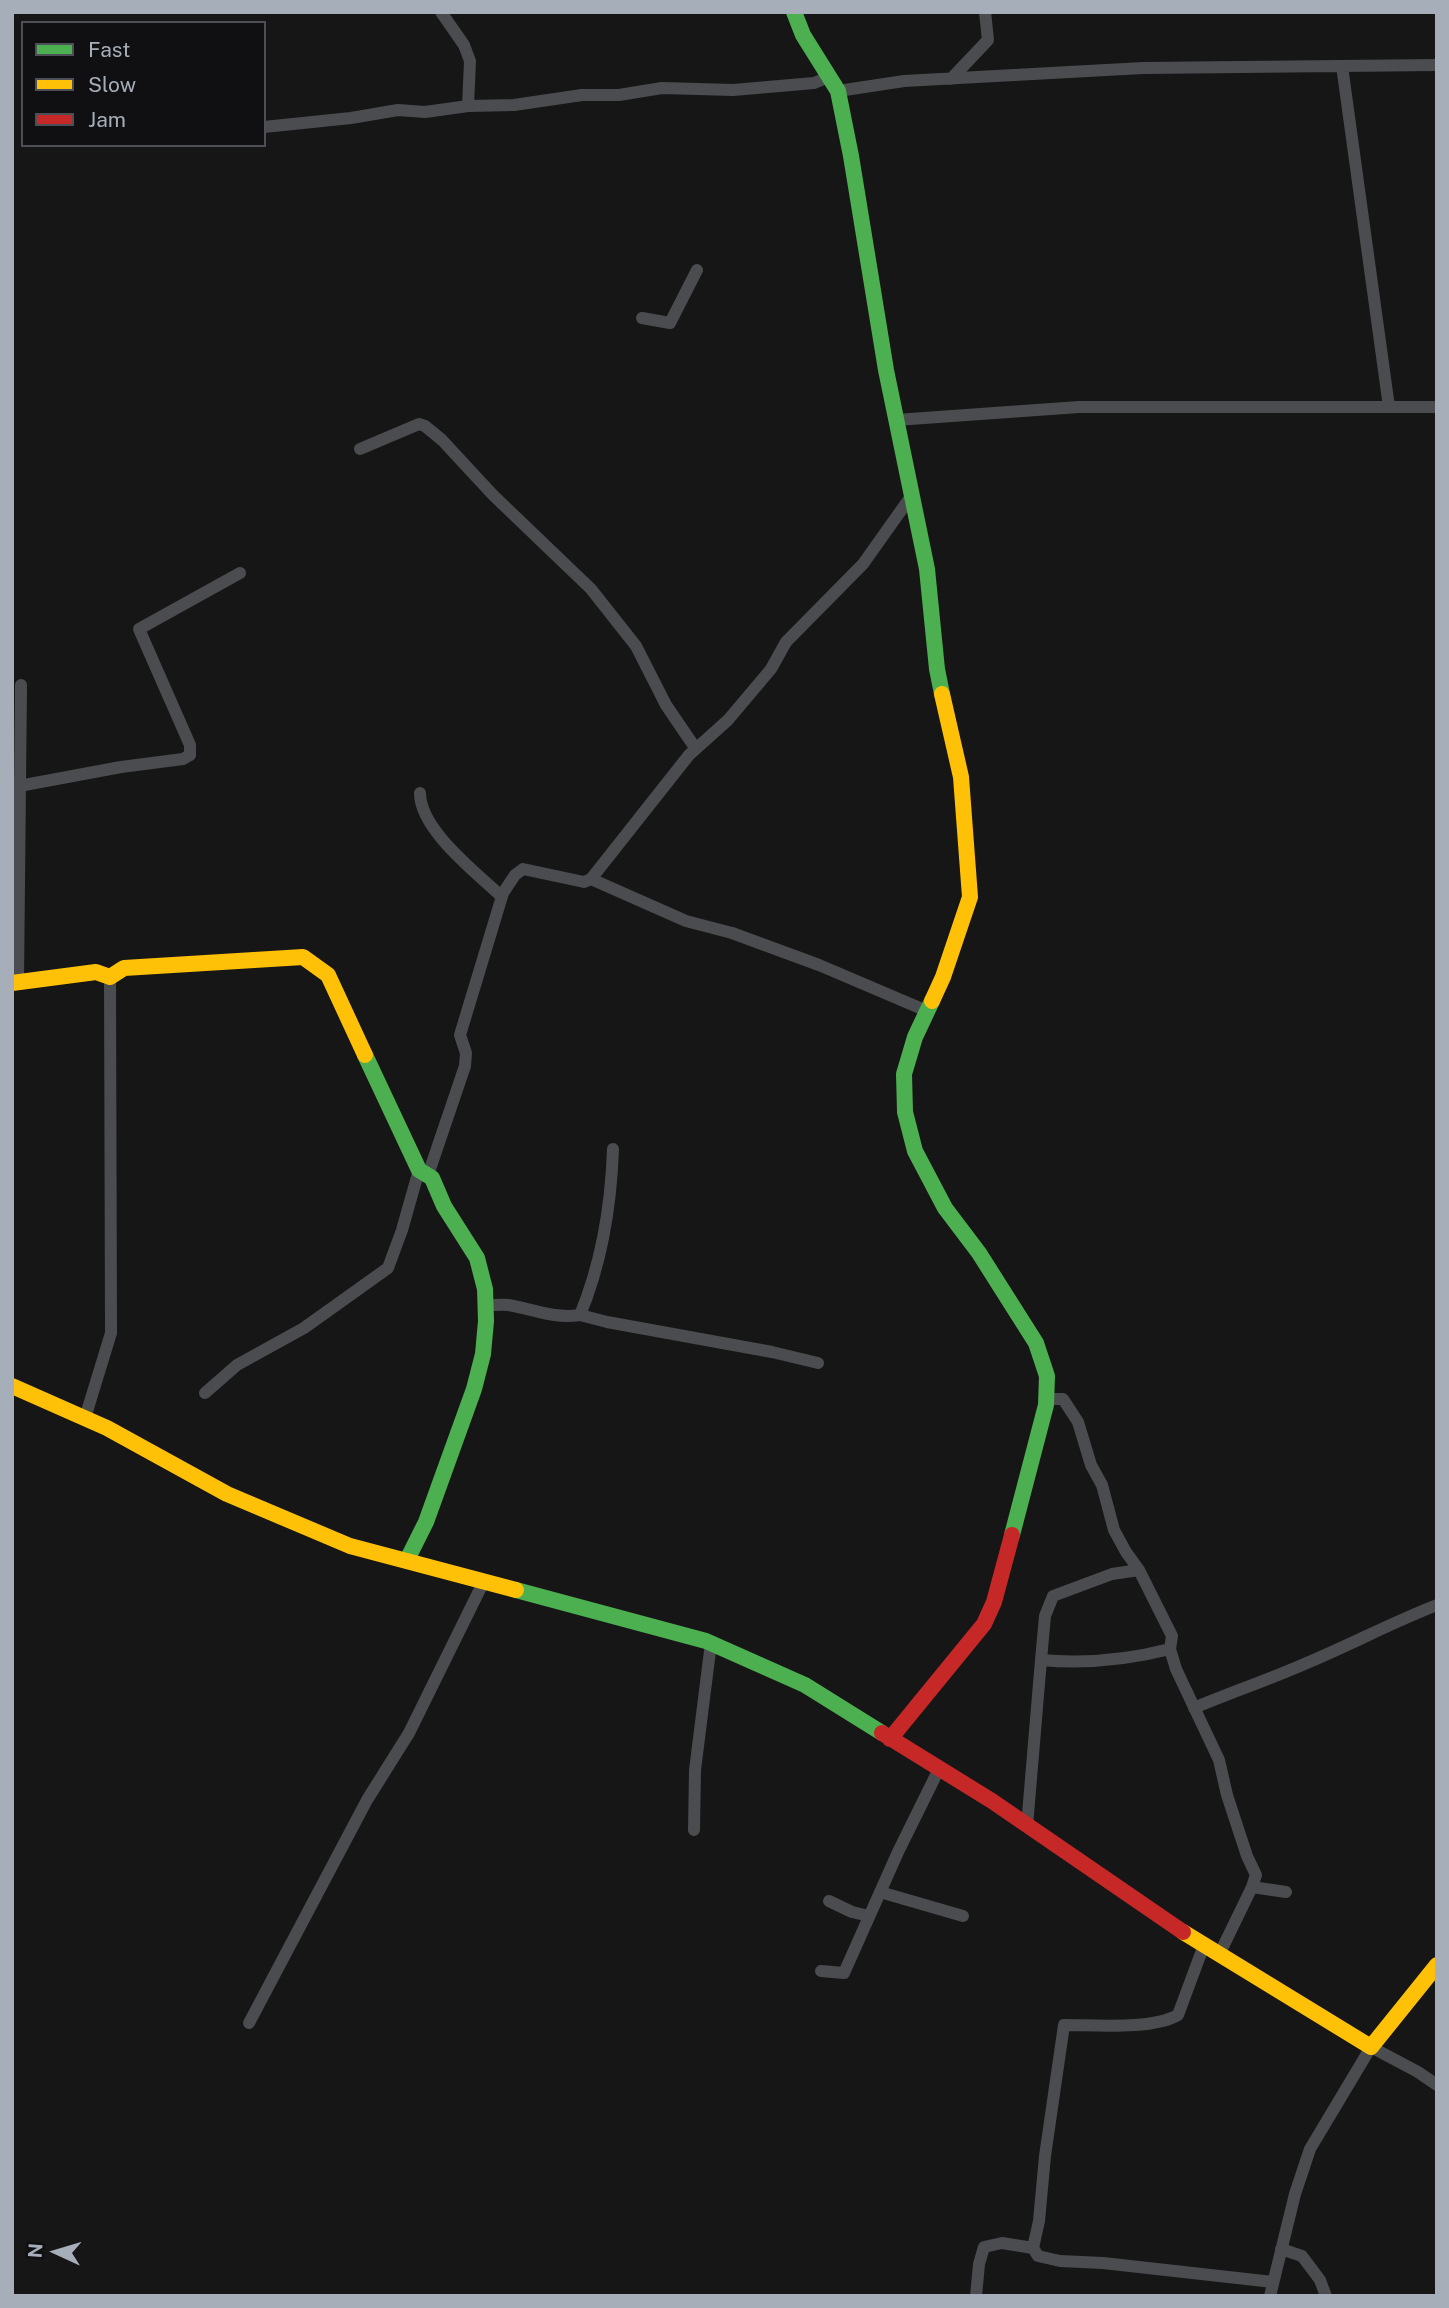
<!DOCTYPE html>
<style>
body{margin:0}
#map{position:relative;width:1449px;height:2308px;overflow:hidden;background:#161616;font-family:"Public Sans",sans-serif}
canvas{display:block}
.frame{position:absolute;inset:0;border:14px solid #a6aeb9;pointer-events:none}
.legend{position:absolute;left:21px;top:21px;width:245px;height:126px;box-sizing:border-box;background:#101012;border:2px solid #4c4f55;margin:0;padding:9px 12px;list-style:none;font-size:21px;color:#a6aeb9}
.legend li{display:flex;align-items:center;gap:14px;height:35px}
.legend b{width:35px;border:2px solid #4c4f55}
.north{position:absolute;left:21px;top:2217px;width:70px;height:70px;-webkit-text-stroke:5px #101012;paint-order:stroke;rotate:274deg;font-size:19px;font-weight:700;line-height:28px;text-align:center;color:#a6aeb9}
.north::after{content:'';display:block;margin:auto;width:24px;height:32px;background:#a6aeb9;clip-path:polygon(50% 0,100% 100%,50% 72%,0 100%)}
</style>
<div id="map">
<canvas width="1449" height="2308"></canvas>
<div class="frame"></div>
<ul class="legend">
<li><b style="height:9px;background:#4caf50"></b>Fast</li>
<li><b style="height:9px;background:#ffc107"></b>Slow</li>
<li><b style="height:9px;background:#c62828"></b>Jam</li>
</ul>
<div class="north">N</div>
</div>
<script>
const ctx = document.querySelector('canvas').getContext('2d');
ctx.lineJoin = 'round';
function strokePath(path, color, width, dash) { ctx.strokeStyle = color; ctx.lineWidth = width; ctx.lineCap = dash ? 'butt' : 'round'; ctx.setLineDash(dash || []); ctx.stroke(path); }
const street = new Path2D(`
 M441 12 464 45 470 61 468 106
 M1342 66 1389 407
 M951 79 988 40 985 12
 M838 91 904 81 1143 68 1437 65
 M264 127 351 118 398 110 425 112 468 106 514 105 582 95H619L662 88 733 90 814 83 829 77
 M642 318 670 323 697 270
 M896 420 1079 407H1437
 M360 449 419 424 425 426 442 440 493 495 591 589 636 646 666 705 696 749
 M19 786 121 767 183 759 190 755V745L139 629 240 573
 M420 793C420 830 477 873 502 897
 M591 879 689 755 728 720 771 669 786 642 863 564 912 495
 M18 982 21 685
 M428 1175 465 1066 466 1053 460 1035 503 893 515 875 523 869 584 882 591 879 686 921 732 933 819 965 927 1011
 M486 1306C493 1305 501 1304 508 1305 534 1309 552 1319 580 1315 602 1262 611 1206 613 1149
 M580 1315 607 1322 772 1352 818 1363
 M205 1393 237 1365 304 1328 388 1268 402 1230 419 1170
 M1046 1399H1063L1078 1422 1091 1465 1102 1485 1114 1530 1126 1552 1139 1570 1172 1636 1170 1649 1176 1669 1219 1760 1227 1795 1247 1856 1256 1875 1252 1887
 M85 1418 111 1333 110 977
 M1041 1660 1045 1616 1053 1596 1112 1574 1139 1570
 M1194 1708C1232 1692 1271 1679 1309 1662 1352 1644 1393 1622 1437 1605
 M1027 1826 1041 1660C1085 1664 1127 1660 1170 1649
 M694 1830 695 1770 711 1643
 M880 1892 963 1916
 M829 1901 852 1912 869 1916
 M1219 1955 1252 1887 1286 1892
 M821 1971 844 1973 898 1852 939 1769
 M249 2023 367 1800 409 1733 484 1581
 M1033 2248 1039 2221 1045 2156 1064 2025C1095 2025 1152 2030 1178 2015L1204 1945
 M1281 2249 1302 2256 1320 2280 1326 2296
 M976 2296 979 2264 984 2247 1002 2243 1033 2248 1038 2256 1060 2261 1103 2263 1273 2282
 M1270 2296 1295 2194 1310 2149 1371 2047 1418 2072 1437 2085`);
const fast = new Path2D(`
 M794 12 803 35 838 91 851 156 886 370 927 569 937 669 942 694
 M932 1001 915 1037 904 1074 905 1112 915 1151 945 1208 979 1253 1036 1343 1047 1376 1046 1405 1012 1535
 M365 1055 419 1170 432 1178 444 1206 477 1258 485 1289 486 1321 483 1354 474 1389 426 1522 407 1560
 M516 1590 706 1641 805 1685 882 1733`);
const slow = new Path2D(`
 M12 983 96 972 110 977 124 968 303 957 328 975 365 1055
 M932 1001 943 977 970 897 961 777 942 694
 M12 1386 107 1428 227 1494 350 1546 516 1590
 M1183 1932 1371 2047 1437 1965`);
const jam = new Path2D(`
 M882 1733 992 1801 1183 1932
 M890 1739 984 1624 994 1602 1012 1535`);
strokePath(street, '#4a4c4f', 12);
strokePath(fast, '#4caf50', 16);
strokePath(slow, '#ffc107', 16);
strokePath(jam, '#c62828', 16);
</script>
